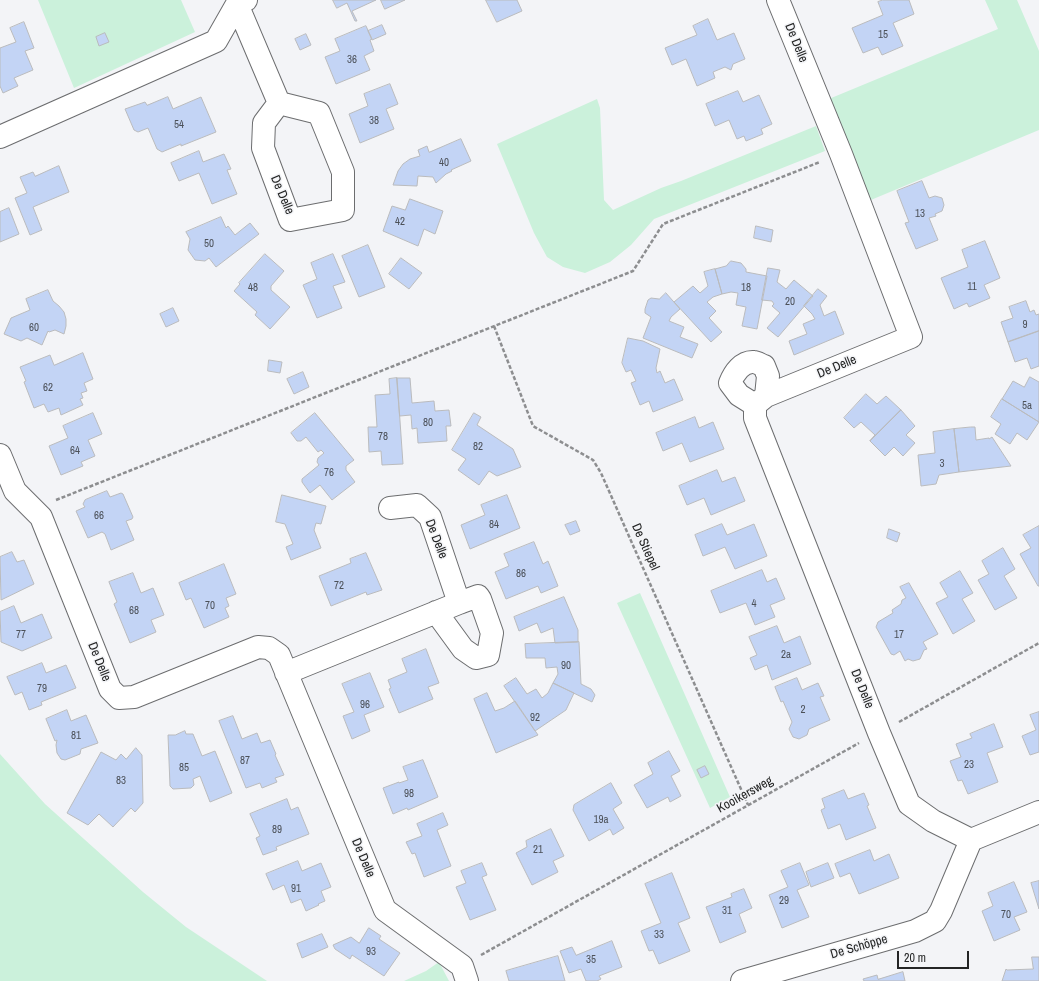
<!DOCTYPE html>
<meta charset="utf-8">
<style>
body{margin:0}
#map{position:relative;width:1039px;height:981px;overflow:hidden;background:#f3f4f7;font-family:"Archivo Narrow",sans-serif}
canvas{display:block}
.scale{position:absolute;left:897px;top:951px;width:72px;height:18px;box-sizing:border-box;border:2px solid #242525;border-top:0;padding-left:5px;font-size:12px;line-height:14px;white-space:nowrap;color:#242525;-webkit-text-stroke:3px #f3f4f7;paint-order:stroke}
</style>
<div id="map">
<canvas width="1039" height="981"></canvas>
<div class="scale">20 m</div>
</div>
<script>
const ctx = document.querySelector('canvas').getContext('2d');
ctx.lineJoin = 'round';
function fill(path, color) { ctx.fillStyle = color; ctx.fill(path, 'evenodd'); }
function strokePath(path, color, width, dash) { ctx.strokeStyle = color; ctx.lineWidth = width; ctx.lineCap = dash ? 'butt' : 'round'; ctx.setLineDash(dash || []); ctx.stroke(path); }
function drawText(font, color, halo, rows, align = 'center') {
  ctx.font = font + ' "Archivo Narrow",sans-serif'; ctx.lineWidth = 3; ctx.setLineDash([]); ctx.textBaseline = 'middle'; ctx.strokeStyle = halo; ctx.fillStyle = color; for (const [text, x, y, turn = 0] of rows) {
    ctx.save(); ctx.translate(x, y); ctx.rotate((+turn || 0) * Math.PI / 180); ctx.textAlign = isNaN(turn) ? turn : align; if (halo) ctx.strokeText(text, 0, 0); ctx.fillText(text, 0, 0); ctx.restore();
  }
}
const green = new Path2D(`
 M38 0H181L195 32 74 88Z
 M985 0H1017L1039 51V130L866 202 824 101 998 29Z
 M597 99 600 108 604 200 613 210 661 188 681 181 816 126 825 151 654 219 631 245 610 262 585 273 563 267 547 257 534 233 497 144Z
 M640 593 730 797 710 808 617 603Z
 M0 754 45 804 143 892 186 927 267 981H0Z
 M439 962 449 981H404L426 971Z`);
const building = new Path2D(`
 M333 0H376L352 11 357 21H355L347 3 337 8Z
 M381 0H405L385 9Z
 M486 0H517L522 11 497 22Z
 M883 0H909L914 14 893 23 903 46 882 55 878 47 863 53 852 28 883 15 878 2Z
 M708 19 717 40 734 33 745 59 733 64 731 70 725 67 713 72 715 78 697 86 686 59 672 65 665 48 697 35 693 26Z
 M24 22 34 48 25 51 33 70 14 78 18 86 3 93 0 86V48L16 42 10 28Z
 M382 25 386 34 372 40 368 31Z
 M366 26 372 39 370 40 374 51 364 56 370 70 336 84 325 57 340 51 335 39Z
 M105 33 109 42 99 46 96 37Z
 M306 34 311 45 300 50 295 39Z
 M390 84 398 104 386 109 394 129 360 143 349 114 368 106 364 94Z
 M738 91 743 102 759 95 772 124 761 129 763 134 746 141 744 136 737 139 729 120 715 126 706 104Z
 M168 97 173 109 201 97 216 132 181 146V144L162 152 157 149 148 128 138 132 134 130 125 109 145 102 147 105Z
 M461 139 471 161 451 170 452 171 446 174 436 183 433 177 418 176 417 186 393 185 398 171 403 164 410 159 420 156 418 150 427 146 429 152Z
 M199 151 203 162 224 154 231 169 227 170 237 194 212 204 199 173 179 181 171 163Z
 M59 166 69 192 33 207 42 230 30 235 15 198 27 193 20 177 33 172 35 176Z
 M922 181 929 198 935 196 942 198 944 205 942 211 935 214 936 216 929 218 938 240 916 249 905 223 909 222 897 191Z
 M410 199 443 211 435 234 424 229 418 246 383 231 392 206 405 210Z
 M9 208 19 234 0 242V212Z
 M221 217 226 228 228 226 235 235 250 223 259 234 216 267 209 258 205 261 195 260 188 250 190 239 186 232Z
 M756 226 773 230 771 242 754 238Z
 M985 241 1000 278 984 285 990 298 969 307 967 303 954 309 941 278 968 267 962 250Z
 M368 245 385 287 359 297 342 256Z
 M265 254 284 271 271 286V290L290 307 270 329 255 315 257 312 234 291 240 284 239 283Z
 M333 254 345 282 333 286 342 308 317 318 303 285 317 279 311 263Z
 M401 258 422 273 409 289 389 274Z
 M731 261 741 263 746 269V272L767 276 757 329 742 326 746 307 736 305 738 293 731 292 722 294 715 269 726 266Z
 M768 268 780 270 777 282 786 289 794 280 813 296 778 337 767 328 780 313 772 306 774 304 772 301 762 300Z
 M715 269 722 294 713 297 707 302 716 311 709 318 722 332 711 342 674 302 693 286 700 293 708 286 704 272Z
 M818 289 827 296 820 305 824 316 835 311 844 334 794 355 789 341 807 334 803 324 815 319 812 314 804 306Z
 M48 290 53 301 59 306 64 312 66 319V326L64 334 55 330 49 332 48 331 42 345 27 338 21 341 4 334 11 318 30 310 26 299Z
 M666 293 680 309 671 317 669 321 684 327 680 337 698 344 692 358 643 338 651 317 645 313V309L648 300 651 298 659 299Z
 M1026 301 1030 312 1034 310 1036 315 1039 314V331L1008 342 1001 322 1013 318 1009 307Z
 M173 308 179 321 166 327 160 314Z
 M1039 331V366L1031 369 1027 358 1015 362 1008 342Z
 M628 338 643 341 660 349 656 368 657 373 660 371 665 383 674 379 683 400 653 412 649 401 640 405 631 383 636 381 631 370 626 372 622 363Z
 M83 353 93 379 84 383 87 391 81 393 83 398 80 399 83 405 61 415 59 408 48 412 44 404 34 408 24 382 26 381 20 367 50 355 54 365Z
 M269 360 282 362 280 373 268 371Z
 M303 372 309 387 294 394 287 379Z
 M1030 377 1039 382V422L1002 399 1013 381 1024 387Z
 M397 378 403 464 382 465 381 451 369 452 368 427H377L375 395 390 394 389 379Z
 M397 378H410L412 403 434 401 435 411 449 410 451 426H446L447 441 418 443 417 428 412 429 411 415 400 416Z
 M866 394 877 404 886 396 901 410 870 441 875 435 861 422 854 428 844 418Z
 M1002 399 1039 422 1027 440 1017 433 1010 444 995 434 1001 424 991 417Z
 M901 410 915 426 906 435 915 443 903 456 894 447 885 456 870 441Z
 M93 413 102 434 88 440 95 456 81 462 83 466 61 475 49 446 68 438 63 426Z
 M315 413 354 460 346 466V470L355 482 332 500 320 485 310 493 302 482V479L319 465 317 462 318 458 324 453 321 450 318 452 306 437 301 441H297L291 433Z
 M474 413 481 417 477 425 513 449 521 467 497 476 489 471 479 485 458 470 466 459 452 450Z
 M695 417 699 428 713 422 724 449 690 462 682 443 663 451 656 433Z
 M971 427H975L976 440 989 438V439L992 437 1011 466 959 472 954 429Z
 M954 429 959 472 939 475 936 484 921 486 918 455 935 453 933 432Z
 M717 470 722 482 735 477 745 501 711 515 704 498 687 505 679 486Z
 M107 491 110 497 121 493 123 494 133 517 132 519 126 521 134 540 111 550 105 534 102 532 88 538 76 511 85 507 83 504 85 500Z
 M282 495 326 506 321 524 316 523 314 530 321 548 291 560 286 547 293 544 285 524 276 522Z
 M507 495 520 528 470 549 461 525 485 515 481 505Z
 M576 521 580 531 570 535 565 525Z
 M722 524 727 535 754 524 767 556 735 569 725 547 703 556 695 535Z
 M1039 526V586H1038L1020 554 1031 548 1023 535Z
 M889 529 900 533 897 542 887 538Z
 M534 542 543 564 548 561 558 586 541 593 538 586 506 599 495 572 509 566 504 554Z
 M1003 548 1015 569 1004 576 1017 598 995 610 978 580 989 574 982 561Z
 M12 552 17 562 24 560 34 584 1 600 0 557Z
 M366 553 382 590 367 595 366 592 331 606 319 576 351 563 350 559Z
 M224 564 236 594 226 598 229 606 225 608 229 617 204 628 191 598 186 600 179 583Z
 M762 570 767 582 776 578 785 599 770 605 775 617 755 625 746 603 720 613 711 591Z
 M960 571 973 593 962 599 975 621 953 634 936 603 948 597 940 583Z
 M133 573 141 593 153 588 164 615 151 620 156 632 130 643 114 604 117 602 109 582Z
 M909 583 938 634 923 642 927 649 924 650 920 659 913 661 908 659 905 661 900 651 894 655 891 654 876 627 878 622 893 613 892 610 901 604 902 600 906 598 900 587Z
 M564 597 578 630V642L555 643 553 628 541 633 537 623 519 631 514 617Z
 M14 606 21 623 42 614 52 638 22 651 1 642 0 612Z
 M777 626 784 643 800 636 811 664 772 680 767 665 755 670 750 658 757 655 749 637Z
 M579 642 581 684 591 689 595 695 592 702 553 683 558 674 557 667 546 668 545 658H526L525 644Z
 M426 649 439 683 428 687 433 699 399 713 389 689 391 688 388 680 407 672 402 659Z
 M42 663 46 673 66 665 76 688 41 702 42 705 29 710 22 692 15 695 7 677Z
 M370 673 384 707 364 715 370 731 352 739 343 716 354 712 342 684Z
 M516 678 527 694 536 689 542 698 548 693 553 683 574 693 566 710 535 731 504 686Z
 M797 678 802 690 818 683 824 696 820 697 830 720 809 729 807 735 799 739 793 737 789 729 792 722 783 701 781 702 775 687Z
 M487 693 495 711 504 708 515 701 538 735 496 753 474 699Z
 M67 710 71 721 86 715 98 743 81 749 80 754 65 760 61 759 57 753 56 745 57 740 55 741 46 719Z
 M1039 712V752L1030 755 1022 736 1036 730 1030 715Z
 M233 716 242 739 257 733 261 743 270 740 276 754 275 755 284 775 275 778 277 782 262 788 260 783 246 788 219 721Z
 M994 724 1003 747 987 753 998 782 968 794 962 780 958 781 950 761 961 757 956 744 972 738 970 734Z
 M185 731 186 734H193L202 756 215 751 232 793 210 802 200 776 193 779 194 785 191 788 173 789 170 786 168 735H175Z
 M136 748 142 755 143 803 135 812 131 808 113 827 99 814 88 825 67 813 101 752 116 760 121 754 126 759Z
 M669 751 680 771 671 776 681 796 670 802 668 797 647 808 634 785 653 774 648 763Z
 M423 760 438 797 408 810 407 808 393 814 383 788 399 782V783L408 780 403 767Z
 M705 766 709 774 701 778 697 770Z
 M611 783 622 803 613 809 624 828 613 835 610 829 589 841 573 810 574 805Z
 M844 790 848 799 864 793 869 805 867 806 876 828 846 840 840 824 828 829 821 810 825 808 822 799Z
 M287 799 291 810 298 807 309 834 276 847 277 850 263 855 256 838 260 836 250 814Z
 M443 813 448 825 437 830 451 866 424 877 415 853 412 854 406 842 422 836 417 824Z
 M551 829 564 856 553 861 558 872 532 885 516 853 527 847 526 841Z
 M870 850 874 861 889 854 899 878 859 894 850 873 840 877 835 864Z
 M298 861 302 871 321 863 331 887 321 891 325 901 318 904 319 905 306 911 301 899 291 903 284 885 273 890 266 874Z
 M482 863 487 875 482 877 496 910 470 920 456 887 466 883 461 871Z
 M800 863 809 885 797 890 809 917 782 928 769 895 788 887 781 871Z
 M828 863 834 878 811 887 806 872Z
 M672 873 690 918 678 923 690 951 659 964 653 950 649 951 641 931 661 923 645 884Z
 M1039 881V909L1031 883Z
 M1014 882 1027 912 1014 917 1020 930 994 941 982 911 993 906 988 893Z
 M744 889 752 908 739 914 746 932 720 943 706 907 732 897 731 894Z
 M369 928 381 936 379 939 400 953 384 976 352 955 350 959 335 949 333 945 351 937 359 943Z
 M322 934 328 947 302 958 297 944Z
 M612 941 622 967 599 976 601 979 597 981H586L581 969 569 973 560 951 572 947 576 955Z
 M558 956 565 981H509L506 971Z
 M1032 957H1039V981H1002L1006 969 1007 970 1033 969Z
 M903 972 905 981H864L863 979 877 975 878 979Z`);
const path = new Path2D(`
 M494 326 533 426 593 460 601 473 748 805
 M56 500 633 271 663 224 820 162
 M899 722 1039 643
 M481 955 859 743`);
const minor = new Path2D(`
 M778 0 841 154 911 337 766 396 755 405V418L879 733 909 804 933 821 971 840
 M237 4 279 103 264 123 263 148 290 220 343 210V172L319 113 279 103
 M0 137 216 41 237 4 246 0
 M755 405 739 395 730 383C734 373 742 361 754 362 757 362 761 365 764 366L768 376 766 396
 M0 455 15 491 41 517 110 689 119 698 134 697 258 647 269 648 279 655 385 910 462 966 467 981
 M390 508 417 505 430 517 459 603
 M286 673 459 603 478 596 480 599 492 633 488 655 476 658 463 649 436 612
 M742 981 915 931 935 921 941 911 971 840 1039 812`);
const numberNames = [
 ["15",883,35],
 ["36",352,60],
 ["38",374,121],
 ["54",179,125],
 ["40",444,163],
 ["13",920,214],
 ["42",400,222],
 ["50",209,244],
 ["11",972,287],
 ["48",253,288],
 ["18",746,288],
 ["20",790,302],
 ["9",1025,325],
 ["60",34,328],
 ["62",48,388],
 ["5a",1027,406],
 ["80",428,423],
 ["78",383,437],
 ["82",478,447],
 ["64",75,451],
 ["3",942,464],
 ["76",329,473],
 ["66",99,516],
 ["84",494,525],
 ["86",521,574],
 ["72",339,586],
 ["4",754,604],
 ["70",210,606],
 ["68",134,611],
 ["77",21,635],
 ["17",899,635],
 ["2a",786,655],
 ["90",566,666],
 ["79",42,689],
 ["96",365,705],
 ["2",803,710],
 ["92",535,718],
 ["81",76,736],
 ["87",245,761],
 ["23",969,765],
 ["85",184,768],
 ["83",121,781],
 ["98",409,794],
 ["19a",601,820],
 ["89",277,830],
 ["21",538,850],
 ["91",296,889],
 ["29",784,901],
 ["31",727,911],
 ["70",1006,915],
 ["33",659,935],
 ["93",371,952],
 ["35",591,960]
];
const streetNames = [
 ["De Delle",796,43,68],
 ["De Delle",282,195,67],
 ["De Delle",837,367,-22],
 ["De Delle",436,539,69],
 ["De Stiepel",645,547,66],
 ["De Delle",99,662,68],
 ["De Delle",862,689,68],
 ["Kooikersweg",745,795,-29],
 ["De Delle",363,858,67],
 ["De Schöppe",859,947,-16]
];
fill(green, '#cbf1db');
fill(building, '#c3d4f5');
strokePath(building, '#babbbd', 1);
strokePath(minor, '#6c6d6f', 24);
strokePath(path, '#8d8e90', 2.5, [4, 2]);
strokePath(minor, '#fff', 22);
drawText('11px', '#4c5159', null, numberNames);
drawText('13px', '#242525', '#f3f4f7', streetNames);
</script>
